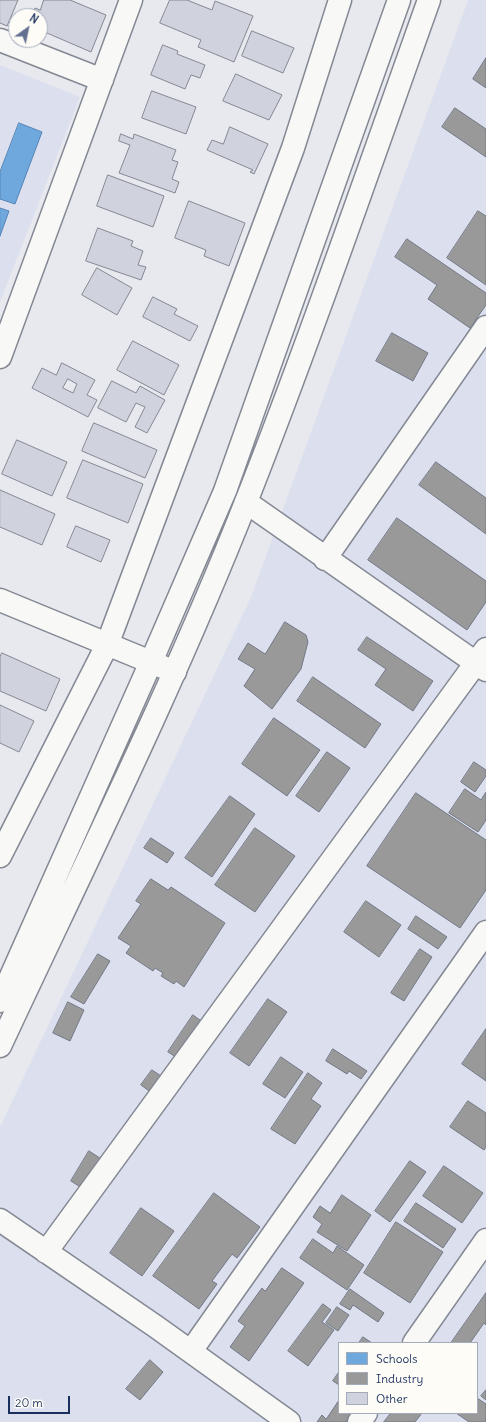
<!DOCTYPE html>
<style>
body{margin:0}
#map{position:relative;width:486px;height:1422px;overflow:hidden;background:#e8e9ee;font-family:Delius,sans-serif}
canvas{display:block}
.legend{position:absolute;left:338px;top:1342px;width:140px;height:72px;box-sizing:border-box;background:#fdfcf7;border:1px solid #a3aaba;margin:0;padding:5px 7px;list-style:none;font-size:12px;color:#1b2f5e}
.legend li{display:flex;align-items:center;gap:8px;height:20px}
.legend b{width:20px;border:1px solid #a3aaba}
.north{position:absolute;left:8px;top:8px;width:40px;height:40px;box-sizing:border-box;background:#fdfcf7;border:1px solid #a3aaba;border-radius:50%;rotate:33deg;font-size:11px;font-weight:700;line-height:16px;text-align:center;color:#1b2f5e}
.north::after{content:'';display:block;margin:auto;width:14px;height:18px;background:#637090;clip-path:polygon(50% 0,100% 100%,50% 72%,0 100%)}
.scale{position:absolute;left:8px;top:1396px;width:62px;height:18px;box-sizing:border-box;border:2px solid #1b2f5e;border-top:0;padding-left:5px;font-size:12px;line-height:14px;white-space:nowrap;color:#1b2f5e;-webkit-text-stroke:3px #fdfcf7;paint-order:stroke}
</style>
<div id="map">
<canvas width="486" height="1422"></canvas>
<ul class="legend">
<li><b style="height:11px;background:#6fa8dc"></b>Schools</li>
<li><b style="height:11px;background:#999"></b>Industry</li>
<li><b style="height:11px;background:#d0d2de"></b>Other</li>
</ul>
<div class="north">N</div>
<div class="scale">20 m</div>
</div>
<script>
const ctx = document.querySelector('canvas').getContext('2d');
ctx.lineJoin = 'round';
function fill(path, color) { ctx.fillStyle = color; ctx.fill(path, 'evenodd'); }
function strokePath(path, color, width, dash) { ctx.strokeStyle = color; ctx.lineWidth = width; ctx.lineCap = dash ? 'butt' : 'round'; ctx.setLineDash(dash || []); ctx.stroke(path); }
const built = new Path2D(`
 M468 0H486V1422H0V1127L251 597ZM339 1343H477V1413H339Z
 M0 65 80 97 0 302Z`);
const schools = new Path2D(`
 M19 123 42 132 15 204 0 199V172Z
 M0 208 9 211 0 236Z`);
const industry = new Path2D(`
 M486 58V88L473 79Z
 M455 108 486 129V157L442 127Z
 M478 211 486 216V285L447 258Z
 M407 239 486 293V305L470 328 428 299 437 285 395 257Z
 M392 333 428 353 413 381 376 361Z
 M436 462 486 498V534L419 485Z
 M397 518 486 581V602L467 630 368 560Z
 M285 622 306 635 308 642 301 669 272 709 244 686 255 669 238 659 248 643 265 654Z
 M367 637 433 681 413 711 375 685 386 669 358 650Z
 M313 677 381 724 365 748 297 701Z
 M274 718 320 750 287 796 242 764Z
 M327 752 350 768 319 812 296 796Z
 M474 762 486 770V776L475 792 461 782Z
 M465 789 481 800 486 792V820L478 832 449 813Z
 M416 793 486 840V890L460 928 367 866Z
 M230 796 255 814 212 877 185 858Z
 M255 828 295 856 255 912 215 885Z
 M151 838 174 853 167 863 144 848Z
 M151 879 168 890 171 887 225 923 184 987 176 981 174 984 161 976 163 973 155 968 153 971 126 953 131 946 118 938 141 904 136 901Z
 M366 901 401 925 379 957 344 932Z
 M416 916 447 937 438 949 408 929Z
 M420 949 432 957 404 1001 391 993Z
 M98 954 110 961 84 1004 71 997Z
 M268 999 287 1012 249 1066 230 1053Z
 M68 1002 84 1010 70 1041 53 1033Z
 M193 1015 208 1026 184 1062 168 1052Z
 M486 1029V1081L462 1064Z
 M333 1049 367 1071 361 1079 349 1071 347 1074 326 1061Z
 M281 1057 303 1072 285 1098 263 1084Z
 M152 1070 167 1080 156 1096 141 1085Z
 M308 1073 322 1083 311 1099 321 1106 295 1144 271 1129Z
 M468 1101 486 1113V1147L484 1150 450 1127Z
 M89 1151 103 1160 85 1190 71 1181Z
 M410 1161 426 1172 390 1222 375 1211Z
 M444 1166 483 1193 462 1223 423 1196Z
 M214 1193 260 1227 237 1258 232 1254 212 1281 217 1284 199 1309 153 1276Z
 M342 1195 371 1215 347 1251 317 1232 322 1224 313 1217 320 1206 330 1213Z
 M416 1203 456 1229 443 1248 404 1221Z
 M141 1208 174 1231 142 1276 110 1253Z
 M396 1222 443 1252 410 1303 364 1273Z
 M313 1239 333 1253 337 1246 364 1265 347 1290 300 1258Z
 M282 1268 304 1283 249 1361 230 1347 245 1326 238 1321 262 1288 265 1291Z
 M350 1289 384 1313 378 1322 353 1305 350 1310 340 1304Z
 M486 1293V1325L484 1323 470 1343H451Z
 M323 1304 331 1310 322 1322 334 1330 308 1366 288 1351Z
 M337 1307 349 1315 338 1331 326 1323Z
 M363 1337 372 1343H359Z
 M150 1360 163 1372 140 1400 126 1389Z
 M339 1372V1385L333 1381Z
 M486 1390V1400L481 1396Z
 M477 1398 486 1404V1422H469L456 1413H477Z
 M338 1402 339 1413H352L346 1422H317L322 1415 326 1419Z
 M391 1413H422L415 1422H384Z`);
const building = new Path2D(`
 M0 0H18L7 26 0 23Z
 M44 0H70L106 15 91 52 40 30V16H32L35 8 40 10Z
 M170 0H187L212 10 215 1 253 16 234 62 198 47 201 40 160 23Z
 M252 31 294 48 283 73 242 56Z
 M163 45 178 51 177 54 205 65 200 78 191 75 185 89 151 75Z
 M236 74 282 95 269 120 223 101Z
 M152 91 196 107 186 134 142 118Z
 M230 127 268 144 254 174 250 172 253 170 207 150 212 140 223 144Z
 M121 134 133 139 134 134 176 150 172 160 178 162 172 179 179 182 175 193 119 173 130 145 119 141Z
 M108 175 164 196 153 227 97 206Z
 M189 201 245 223 229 266 204 256 206 250 175 238Z
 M98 228 133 241 131 246 143 251 138 265 146 267 141 280 86 261Z
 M97 268 132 288 117 315 82 295Z
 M153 297 177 309 174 314 198 326 190 341 143 317Z
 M133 341 179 365 164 395 117 370Z
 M62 363 95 380 87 395 97 400 88 417 32 388 42 368 56 375ZM68 379 77 384 73 393 63 388Z
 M112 381 136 393 140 386 165 400 147 433 135 427 145 407 136 403 126 422 98 408Z
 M94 423 157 450 145 478 82 451Z
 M17 440 67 462 52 496 2 474Z
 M83 460 143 484 128 523 67 498Z
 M0 490 55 514 42 545 0 527Z
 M76 526 110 540 101 562 67 547Z
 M2 653 60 679 46 711 0 691V657Z
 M0 705 34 721 19 752 0 743Z`);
const street = new Path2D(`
 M0 40 102 80
 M0 357 131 0
 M246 502 486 670
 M325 559 486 327
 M0 600 175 672
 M0 856 107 645 293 148 340 0
 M0 1220 155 1326 289 1422
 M46 1252 486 649
 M414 1343 486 1240
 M191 1351 486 932
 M359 1422 366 1413`);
const secondary = new Path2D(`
 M0 1001 151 662 225 491 399 0
 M0 1046C84 866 173 687 246 502 311 337 369 168 429 0`);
fill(built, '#dce0ee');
fill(schools, '#6fa8dc');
strokePath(schools, '#5684b6', 1);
fill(industry, '#999');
strokePath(industry, '#737987', 1);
fill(building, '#d0d2de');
strokePath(building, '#838893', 1);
strokePath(street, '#838893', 25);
strokePath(secondary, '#838893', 25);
strokePath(street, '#f8f8f7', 22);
strokePath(secondary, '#f8f8f7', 22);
</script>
